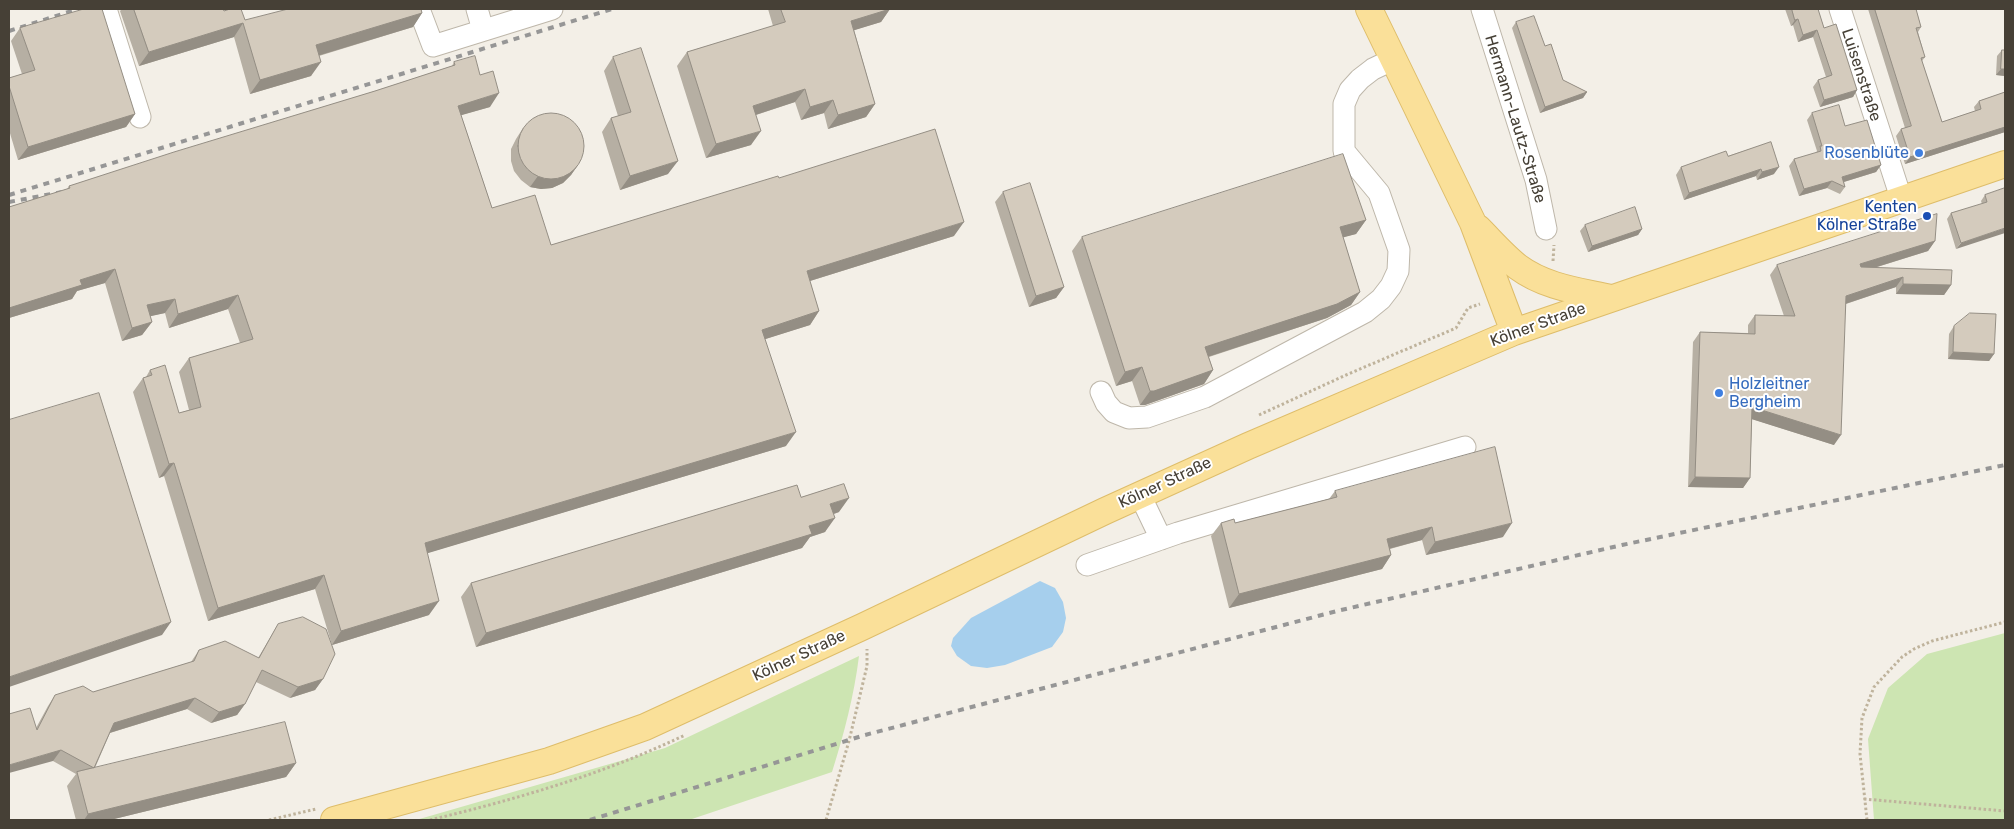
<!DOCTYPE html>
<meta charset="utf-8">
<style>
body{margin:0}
#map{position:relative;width:2014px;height:829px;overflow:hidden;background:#f3efe7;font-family:Rubik,sans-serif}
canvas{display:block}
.frame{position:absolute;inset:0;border:10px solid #464036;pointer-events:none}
</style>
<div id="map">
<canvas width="2014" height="829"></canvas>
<div class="frame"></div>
</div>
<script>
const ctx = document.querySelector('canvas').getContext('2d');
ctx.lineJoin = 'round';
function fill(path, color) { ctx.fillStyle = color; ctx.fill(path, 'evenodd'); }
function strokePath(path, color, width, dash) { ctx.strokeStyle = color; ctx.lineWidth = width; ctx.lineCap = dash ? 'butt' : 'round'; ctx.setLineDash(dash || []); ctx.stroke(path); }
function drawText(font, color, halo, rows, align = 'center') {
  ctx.font = font + ' Rubik,sans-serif'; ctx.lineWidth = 4; ctx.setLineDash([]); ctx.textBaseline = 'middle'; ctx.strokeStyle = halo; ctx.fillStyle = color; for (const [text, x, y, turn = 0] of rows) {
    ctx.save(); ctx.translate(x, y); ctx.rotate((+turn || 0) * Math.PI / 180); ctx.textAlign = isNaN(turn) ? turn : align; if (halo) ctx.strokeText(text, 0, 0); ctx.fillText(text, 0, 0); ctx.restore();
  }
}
const green = new Path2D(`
 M2005 633V820H1874L1868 739 1888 688 1927 654Z
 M859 656C854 696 844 734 832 772L689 820H416L665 748Z`);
const water = new Path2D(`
 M1040 581 1055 588 1063 602 1066 618 1063 632 1052 647 1005 665 987 668 971 666 957 656 951 646 953 638 971 618Z`);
const path = new Path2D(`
 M1553 261 1554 245
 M1259 415 1346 375 1456 328 1468 308 1480 304
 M1864 799 2005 811
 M269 820 316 809
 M430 820C517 799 604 774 685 735
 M826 820 849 741 867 666V649
 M1867 820 1860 754 1862 718 1874 687 1902 657 1914 649 1932 641 2005 622`);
const minor = new Path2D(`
 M106 9 140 117
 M419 9 433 46 552 9
 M477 9 483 30
 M1482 9 1536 180 1546 229
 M1840 9 1901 198
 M1101 392 1106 403 1114 412 1129 418 1147 417 1205 397 1365 312 1381 299 1391 286 1398 271 1399 250 1379 193 1344 151V104L1350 90 1360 79 1373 69 1394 59
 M1140 495 1161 539
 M1087 565 1178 533 1465 447`);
const major = new Path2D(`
 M1369 9 1473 223 1514 332
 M1478 228C1491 241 1504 256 1518 267 1545 287 1579 291 1610 298
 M334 820 549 761 645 727 862 627 1105 511 1248 446 1514 332 2005 164`);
const rail = new Path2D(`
 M9 31 78 9
 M9 195 612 9
 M9 202 62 192
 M590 820 865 735 1337 611 1622 545 2005 465`);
const wall = new Path2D(`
 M122 9H223L224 11 245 20 422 13 413 27 319 56 311 76 250 94 234 37 139 66 120 11Z
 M768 9H890L881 22 854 30 875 104 866 117 828 129 824 113 801 120 795 102 756 115 751 145 706 158 677 66 687 52 773 26Z
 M1785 9H1818L1824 28 1857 90 1853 97 1820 107 1813 87 1818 80 1826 77 1813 37 1798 42 1793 25 1791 26Z
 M1868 9H1916L1921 27 1918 32 1925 57 1922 61 1942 122 1975 111 1974 107 1979 101 2005 92V132L1905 164 1896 136 1901 129 1905 128Z
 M1516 22 1545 46 1563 80 1587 92 1583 98 1540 113 1512 28Z
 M20 28 135 114 126 127 18 160 9 130V78L22 74 11 41Z
 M2002 50 2005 76 1996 75 1997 56Z
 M613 57 668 174 620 190 602 132 611 118 618 116 604 71Z
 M454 62 490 107 461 115 492 208 551 245 779 178 954 236 810 281 819 311 810 325 765 339 786 446 427 553 429 615 332 645 315 589 208 621 164 476 159 478 133 392 143 378 146 377 150 370 179 413 189 410 179 372 189 358 240 343 228 309 169 328 165 313 150 316 152 322 142 335 122 341 105 283 77 291 72 299 9 318V207L67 189 69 186 375 91 452 66Z
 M1812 113 1845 126 1881 165 1876 172 1844 182 1845 187 1840 194 1827 188 1799 196 1789 166 1794 159 1816 153 1817 151 1807 120Z
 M523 128 578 165 571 175 563 183 552 188 541 189 530 187 521 180 514 171 511 161V149L516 139Z
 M1771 142 1774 174 1757 180 1756 176 1684 200 1676 175 1681 167 1728 156Z
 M2005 188 1956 249 1947 219 1951 213 1982 204 1981 201 1985 195Z
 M1003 192 1064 287 1056 298 1029 307 995 202Z
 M1366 220 1356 234 1343 237 1360 292 1351 305 1327 318 1209 357 1213 370 1204 384 1145 405H1140L1132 381 1116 386 1072 251 1082 237Z
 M1585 225 1642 229 1638 235 1588 252 1580 231Z
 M1935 241 1928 251 1874 268 1951 285 1944 295 1896 294V287L1846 304 1834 445 1752 419 1750 478 1743 488 1688 487 1693 342 1700 332 1748 333V325L1755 315 1784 316 1770 275 1777 265Z
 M1954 326 1994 354 1989 361 1948 359 1949 334Z
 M1335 491 1503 537 1426 555 1422 540 1390 549 1391 555 1382 569 1229 608 1211 536 1221 523H1235L1329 499Z
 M801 497 839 512 834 514 825 532 810 537 802 548 476 647 461 597 471 583Z
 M278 624 323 679 315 690 290 698 256 682 245 704 237 715 211 723 187 709 110 733 95 768 296 763 286 777 110 820H76L67 786 76 774 53 761 36 728 48 706 55 695 93 692 191 662 199 650 258 658 271 636Z`);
const shadedWall = new Path2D(`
 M890 9 881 22 842 34 851 21Z
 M422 13 413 27 307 59 316 45Z
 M1798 19 1793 25 1791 26 1795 20Z
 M243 23 234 37 139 66 149 52Z
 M1817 30 1813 37 1798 42 1803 35Z
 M321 62 311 76 250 94 260 80Z
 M2001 69H2005V76L1996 75Z
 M805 89 795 102 743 119 753 106Z
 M1857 90 1853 97 1820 107 1824 100Z
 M1587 92 1583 98 1540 113 1545 107Z
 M499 93 490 107 448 119 458 106Z
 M833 100 824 113 801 120 810 107Z
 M875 104 866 117 828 129 838 115Z
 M135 114 126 127 18 160 28 147Z
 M2005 127V132L1905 164 1910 157Z
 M761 131 751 145 706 158 716 144Z
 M678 161 668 174 620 190 630 176Z
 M578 165 571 175 563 183 552 188 541 189 530 187 538 176Z
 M1881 165 1876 172 1837 184 1842 177Z
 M1779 167 1774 174 1757 180 1762 172Z
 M1761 169 1756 176 1684 200 1689 193Z
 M1832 181 1827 188 1799 196 1804 189Z
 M1366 220 1356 234 1330 241 1340 227Z
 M964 222 954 236 797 285 807 271Z
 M2005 228V233L1956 249 1961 243Z
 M1642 229 1638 235 1588 252 1592 246Z
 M1935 241 1928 251 1854 274 1860 264Z
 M115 269 105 283 77 291 72 299 9 318V308L80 280Z
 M1903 277 1896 287 1839 306 1846 296Z
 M1903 284 1951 285 1944 295 1896 294Z
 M1064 287 1056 298 1029 307 1036 296Z
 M1360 292 1351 305 1327 318 1195 361 1205 347Z
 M238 295 228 309 169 328 178 314Z
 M175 299 165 313 138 319 147 305Z
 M819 311 810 325 753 343 762 330Z
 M152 322 142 335 122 341 132 328Z
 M1953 352 1994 354 1989 361 1948 359Z
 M1142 367 1132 381 1116 386 1125 372Z
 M1213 370 1204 384 1145 405H1140L1150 391Z
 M1752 407 1841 435 1834 445 1745 417Z
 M796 432 786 446 415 557 425 543Z
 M174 463 164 476 159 478 169 464Z
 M1695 477 1750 478 1743 488 1688 487Z
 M849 498 839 512 821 518 830 504Z
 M835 518 825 532 810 537 802 548 476 647 486 633 809 526Z
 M1512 523 1503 537 1426 555 1435 542Z
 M1432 527 1422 540 1377 552 1387 539Z
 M1391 555 1382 569 1229 608 1239 594Z
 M324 575 315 589 208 621 218 608Z
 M439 601 429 615 332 645 341 631Z
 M171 622 162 635 9 687V677Z
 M323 679 315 690 290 698 298 687Z
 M195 698 187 709 106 734 114 723Z
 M245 704 237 715 211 723 219 712Z
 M61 750 53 761 9 773V765Z
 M296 763 286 777 110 820H84L88 814Z`);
const building = new Path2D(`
 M84 9H102L135 114 28 147 9 86V78L35 70 20 28Z
 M134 9H223L224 11 230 9H241L245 20 288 9H421L422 13 316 45 321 62 260 80 243 23 149 52Z
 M781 9H890L851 21 875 104 838 115 833 100 810 107 805 89 753 106 761 131 716 144 687 52 785 22Z
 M1792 9H1818L1824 28 1836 24 1857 90 1824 100 1818 80 1832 75 1817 30 1803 35 1798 19 1795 20Z
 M1875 9H1916L1921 27 1916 28 1925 57 1921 58 1942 122 1981 109 1979 101 2005 92V127L1910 157 1901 129 1911 126Z
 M1534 16 1545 46 1551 44 1563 80 1587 92 1545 107 1516 22Z
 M641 48 678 161 630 176 611 118 631 112 613 57Z
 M2002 50H2005V69H2001Z
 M475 56 480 75 493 71 499 93 458 106 492 208 535 195 551 245 778 176 779 178 935 129 964 222 807 271 819 311 762 330 796 432 425 543 439 601 341 631 324 575 218 608 174 463 169 464 143 378 152 375 150 370 165 365 179 413 201 407 189 358 253 339 238 295 178 314 175 299 147 305 152 322 132 328 115 269 80 280 82 285 9 308V207L70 188 69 186 174 152 375 91 455 65 454 62Z
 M1839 105 1845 126 1867 120 1881 165 1842 177 1845 187 1832 181 1804 189 1794 159 1821 151 1820 146H1822L1812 113Z
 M518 146a33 33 0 1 1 66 0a33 33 0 1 1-66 0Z
 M1771 142 1779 167 1762 172 1761 169 1689 193 1681 167 1726 151 1728 156Z
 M1343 154 1366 220 1340 227 1360 292 1337 304 1205 347 1213 370 1154 391H1150L1142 367 1125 372 1082 237Z
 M1030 183 1064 287 1036 296 1003 192Z
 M2005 188V228L1961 243 1951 213 1987 202 1985 195Z
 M1635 207 1642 229 1592 246 1585 225Z
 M1937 214 1935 241 1860 264 1861 267 1952 270 1951 285 1903 284V277L1846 296 1841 435 1752 407 1750 478 1695 477 1700 332 1755 334V315L1795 316 1777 265Z
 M1970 313 1996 314 1994 354 1953 352 1954 326Z
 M99 393 171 622 9 677V420Z
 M1495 447 1512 523 1435 542 1432 527 1387 539 1391 555 1239 594 1221 523 1234 519 1235 523 1337 497 1335 491Z
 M844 484 849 498 830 504 835 518 809 526 812 534 486 633 471 583 797 485 801 497Z
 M303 617 326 629 335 654 323 679 298 687 262 670 245 704 219 712 195 698 114 723 94 768 61 750 9 765V714L30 708 37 730 55 695 83 686 93 692 194 661 199 650 225 641 259 658 278 624Z
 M285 722 296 763 88 814 77 772Z`);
const markers = [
 [1919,153,5,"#3f7fe0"],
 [1927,216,5,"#1a4fb4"],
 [1719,393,5,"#3f7fe0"]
];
const streetNames = [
 ["Luisenstraße",1861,75,72],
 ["Hermann-Lautz-Straße",1515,119,73],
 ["Kölner Straße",1538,325,-20],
 ["Kölner Straße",1165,483,-25],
 ["Kölner Straße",799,656,-25]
];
const shopNames = [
 ["Rosenblüte",1909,153],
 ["Holzleitner",1729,384,"left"],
 ["Bergheim",1729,402,"left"]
];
const transitNames = [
 ["Kenten",1917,207],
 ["Kölner Straße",1917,225]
];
fill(green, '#cde5b2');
fill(water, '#a6cfed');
strokePath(minor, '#beb7aa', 23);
strokePath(major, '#debd6a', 28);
strokePath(path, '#bfb39c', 3, [2.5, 2.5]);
strokePath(minor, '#fff', 21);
strokePath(major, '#fae099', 26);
strokePath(rail, '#969696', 4, [6, 6]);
fill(wall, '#b6afa3');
fill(shadedWall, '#948e84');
fill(building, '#d4cbbd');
strokePath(building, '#948e84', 1);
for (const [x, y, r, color] of markers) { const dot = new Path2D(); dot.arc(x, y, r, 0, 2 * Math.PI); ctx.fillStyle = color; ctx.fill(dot); strokePath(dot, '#fff', 2); }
drawText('16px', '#464036', '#fff', streetNames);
drawText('16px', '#366cbe', '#fff', shopNames, 'right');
drawText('16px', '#164399', '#fff', transitNames, 'right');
</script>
